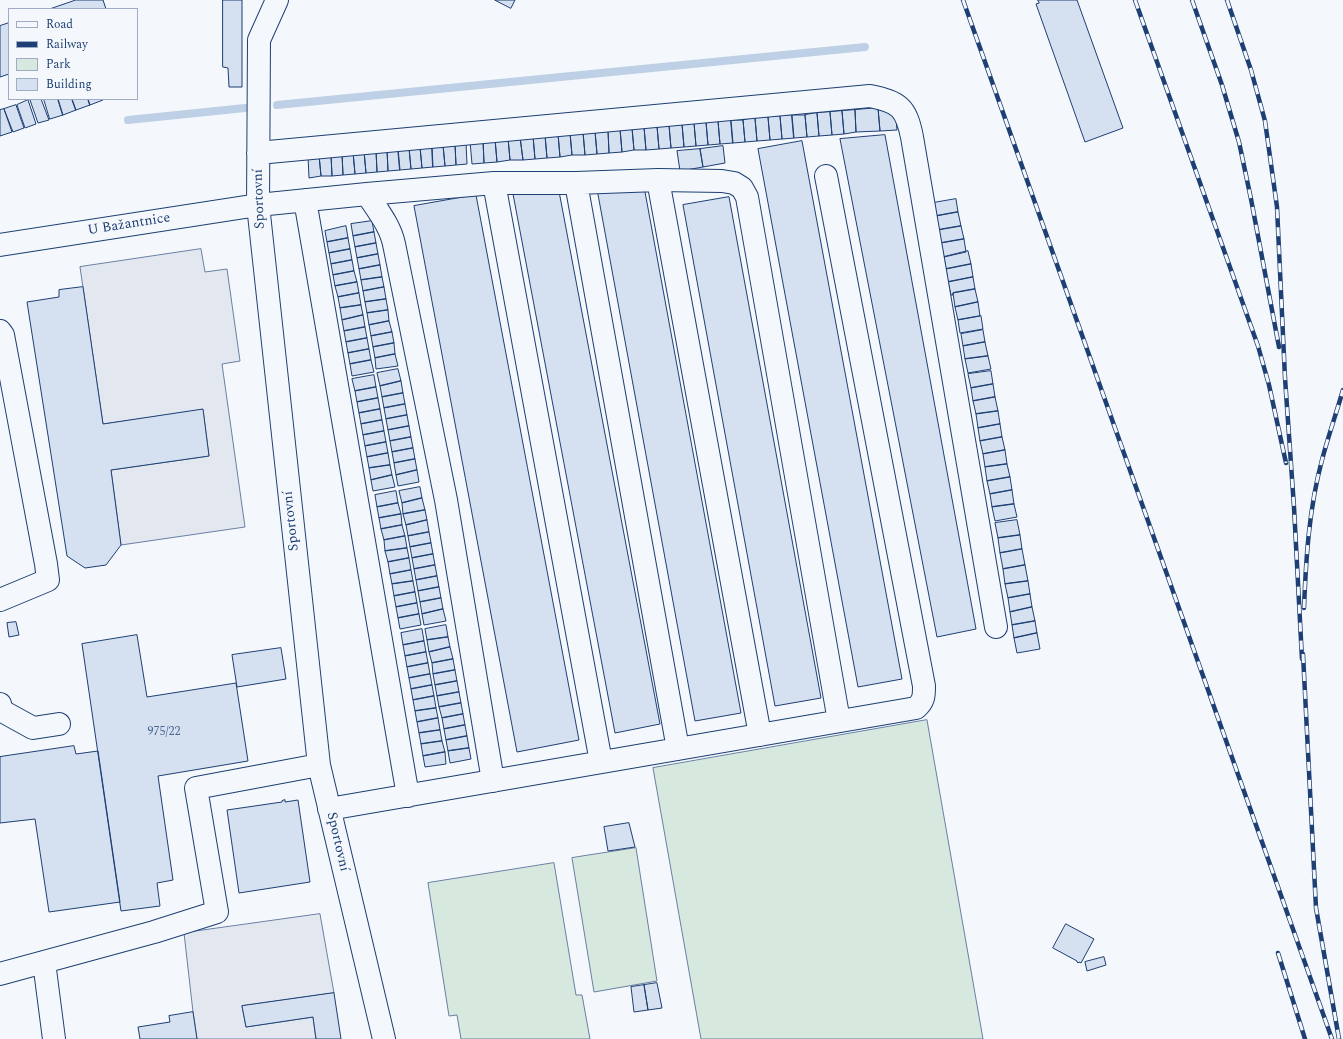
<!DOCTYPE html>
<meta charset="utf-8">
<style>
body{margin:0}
#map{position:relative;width:1343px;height:1039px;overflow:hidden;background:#f4f7fb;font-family:Spectral,serif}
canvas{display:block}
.legend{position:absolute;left:8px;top:8px;width:130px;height:92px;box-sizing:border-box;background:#f4f7fb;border:1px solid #9eadc5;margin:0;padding:5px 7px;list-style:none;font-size:12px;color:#1d3f73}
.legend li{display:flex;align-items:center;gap:8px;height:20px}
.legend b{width:20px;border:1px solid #9eadc5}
</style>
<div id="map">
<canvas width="1343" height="1039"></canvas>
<ul class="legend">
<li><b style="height:5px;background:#f4f7fb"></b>Road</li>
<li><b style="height:5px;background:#1d3f73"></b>Railway</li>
<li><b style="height:11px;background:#d7e8df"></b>Park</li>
<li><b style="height:11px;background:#d5e0f0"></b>Building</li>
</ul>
</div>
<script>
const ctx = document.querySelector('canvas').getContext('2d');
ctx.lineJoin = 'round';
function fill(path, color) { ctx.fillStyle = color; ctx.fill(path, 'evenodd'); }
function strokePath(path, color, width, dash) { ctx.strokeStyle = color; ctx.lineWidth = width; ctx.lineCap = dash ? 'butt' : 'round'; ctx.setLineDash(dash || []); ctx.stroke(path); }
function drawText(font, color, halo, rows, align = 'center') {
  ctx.font = font + ' Spectral,serif'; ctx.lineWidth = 3; ctx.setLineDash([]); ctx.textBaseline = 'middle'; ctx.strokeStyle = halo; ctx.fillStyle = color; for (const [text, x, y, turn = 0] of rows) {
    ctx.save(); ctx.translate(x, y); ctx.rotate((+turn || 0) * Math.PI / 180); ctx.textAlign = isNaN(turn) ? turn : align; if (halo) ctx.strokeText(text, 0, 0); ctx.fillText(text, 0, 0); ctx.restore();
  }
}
const green = new Path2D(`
 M927 720 983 1039H701L653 768Z
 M636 848 657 981 594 992 572 858Z
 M554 863 576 995H582L590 1039H461L457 1015 449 1016 428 883Z`);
const parking = new Path2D(`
 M201 249 205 272 227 269 240 361 222 364 245 527 121 545 111 470 209 456 203 410 103 424 80 267Z
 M320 914 334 993 242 1006 246 1027 313 1017 316 1039H197L193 1012 184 933Z`);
const stream = new Path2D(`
 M277 105 865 47
 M128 120 245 108`);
const building = new Path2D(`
 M76 0H103L106 9H50Z
 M223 0H242V87H229L228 68 223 67Z
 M495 0H515L511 8Z
 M1038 0H1077L1123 128 1085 142 1036 4 1039 3Z
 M9 23V74L0 77V26Z
 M32 99H41L49 120 38 123 30 100Z
 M44 99H58L63 115 50 119Z
 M58 99H72L76 110 63 115Z
 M72 99H88L90 105 76 110Z
 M88 99H103V100L90 105Z
 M28 100 36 124 25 128 17 105Z
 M16 105 24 128 13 132 4 109Z
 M895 107 897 130 880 131 878 108Z
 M878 108 880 131 856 132 855 110Z
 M4 109 12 132 0 136V110Z
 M855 110 856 132 844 134 842 111Z
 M842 111 844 134 832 135 830 112Z
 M830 112 832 135 819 136 817 113Z
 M817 113 819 136 807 137 805 115Z
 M792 115 794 138 782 139 780 116Z
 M792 115H805L807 137 794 138Z
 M780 116 782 139 770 140 768 117Z
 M768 117 770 140 757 141 755 118Z
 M755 118 757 141 745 142 743 120Z
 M731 120 733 143 720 144 718 121Z
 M731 120H743L745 142 733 143Z
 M718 121 720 144 708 145 706 122Z
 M706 122 708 145 696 146 694 123Z
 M694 123 696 146 684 147 682 124Z
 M682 124 684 147 671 148 669 125Z
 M669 125 671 148 659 149 657 126Z
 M657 126 659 149 646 150 644 127Z
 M644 127 646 150H634L632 128Z
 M632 128 634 150 622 152 620 129Z
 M620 129 622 152 609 153 608 130Z
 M608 130 609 153 597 154 595 131Z
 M595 131 597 154 585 155 583 132Z
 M583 132 585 155H572L570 133Z
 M570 133 572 155 560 157 558 134Z
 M558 134 560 157 547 158 545 135Z
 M545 135 547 158 535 159 533 136Z
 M885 135 976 629 937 637 840 139Z
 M533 136 535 159 523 160 520 137Z
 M520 137 523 160H510L508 138Z
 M508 138 510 160 497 162 495 139Z
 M495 139 497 162 484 163 483 140Z
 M483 140 484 163 472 164 470 141Z
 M802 141 902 679 858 687 758 149Z
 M466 143 467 164 456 165 455 144Z
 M455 144 456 165 445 166 443 145Z
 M432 145 433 167 422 168 420 147Z
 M432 145H443L445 166 433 167Z
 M723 146 725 163 703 167 700 149Z
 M420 147 422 168 411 169 409 148Z
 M398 148 400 170 388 171 387 149Z
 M398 148H409L411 169 400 170Z
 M387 149 388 171 377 172 376 150Z
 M700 149 703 167 680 171 677 151Z
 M376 150 377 172 366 173 364 151Z
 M364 151 366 173 355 174 353 152Z
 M353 152 355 174 343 175 342 153Z
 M342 153 343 175 332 176 331 154Z
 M331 154 332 176H321L319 155Z
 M319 155 321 176 309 178 308 156Z
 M643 181 741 713 695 721 597 189Z
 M558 186 660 724 615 733 513 194Z
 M476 195 579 740 517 752 414 206Z
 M729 197 821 698 775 706 683 205Z
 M956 199 958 212 936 216 933 203Z
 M958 212 961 226 938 230 936 216Z
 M372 221 374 232 353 236 351 224Z
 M346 226 348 238 327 242 325 231Z
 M961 226 964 239 941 243 938 230Z
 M374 232 376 243 355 247 353 236Z
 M348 238 350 249 329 253 327 242Z
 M964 239 966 252 944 257 941 243Z
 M376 243 378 254 357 258 355 247Z
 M350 249 352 260 331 264 329 253Z
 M968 251 971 264 946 269 944 257Z
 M378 254 380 265 359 269 357 258Z
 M352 260 354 271 333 275 331 264Z
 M971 264 973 277 948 282 946 269Z
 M380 265 382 277 361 280 359 269Z
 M354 271 357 282 335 286 333 275Z
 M382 277 384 287 363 291 361 280Z
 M973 277 975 289 953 293V295H951L948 282Z
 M357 282 359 293 338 297 335 286Z
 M83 287 103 424 203 409 209 456 111 470 121 545 106 565 85 568 67 556 27 302 59 297V290Z
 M384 287 386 299 365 302 363 291Z
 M975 289 978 302 955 307 953 293Z
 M359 293 361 305 340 308 338 297Z
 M386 299 388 310 367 313 365 302Z
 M978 302 980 316 958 320 955 307Z
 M361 305 363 315 342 320 340 308Z
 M388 310 389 321 369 325 367 313Z
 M363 315 365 327 344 331 342 320Z
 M981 316 983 329 960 333 958 320Z
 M389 321 392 332 371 336 369 325Z
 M365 327 367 338 346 342 344 331Z
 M983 330 985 342 963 346 961 334Z
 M392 332 394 343 373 347 371 336Z
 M367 338 369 349 348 353 346 342Z
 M985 342 988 356 965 359 963 346Z
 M394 343 395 354 375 358 373 347Z
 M369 349 371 360 350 364 348 353Z
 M395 354 398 366 376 369 375 358Z
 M988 356 991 369 968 373 965 359Z
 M371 360 374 372 352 376 350 364Z
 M398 369 401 381 380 386 377 373Z
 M991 371 993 384 971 388 968 374Z
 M374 375 376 387 355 391 352 379Z
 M401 381 403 393 382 397 380 386Z
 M993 384 995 397 973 401 971 388Z
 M376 387 378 398 357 402 355 391Z
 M403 393 405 404 384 408 382 397Z
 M995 397 998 411 976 414 973 401Z
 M378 398 380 409 359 413 357 402Z
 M405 404 407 415 386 419 384 408Z
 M380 409 382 420 361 424 359 413Z
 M998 411 1000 424 978 428 976 414Z
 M407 415 409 426 388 430 386 419Z
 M382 420 384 431 363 435 361 424Z
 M1000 424 1002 437 980 441 978 428Z
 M409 426 411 437 390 441 388 430Z
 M384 431 386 442 365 446 363 435Z
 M411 437 413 448 392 452 390 441Z
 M1002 437 1005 450 983 454 980 441Z
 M386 442 388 453 367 457 365 446Z
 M413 448 415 459 394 463 392 452Z
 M1005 450 1007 464 985 467 983 454Z
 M388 453 390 465 369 468 367 457Z
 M415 459 417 470 396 475 394 463Z
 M1007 464 1010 477 987 481 985 467Z
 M390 465 392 475 371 480 369 468Z
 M417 470 419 482 398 486 396 475Z
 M392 475 395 487 373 491 371 480Z
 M1010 477 1012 490 990 494 987 481Z
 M420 487 422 498 402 503 399 491Z
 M1012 490 1014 504 992 507 990 494Z
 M396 491 398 503 377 507 375 495Z
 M422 498 425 510 403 514 402 503Z
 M398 503 401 514 379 518 377 507Z
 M1014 504 1017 517 995 521 992 507Z
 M425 510 427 520 406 525 403 514Z
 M401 514 402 525 381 529 379 518Z
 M427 520 429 532 408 536 406 525Z
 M1017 520 1020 535 998 538 995 523Z
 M402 525 405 536 384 540 381 529Z
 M429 532 431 543 410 547 408 536Z
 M1020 535 1022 549 1000 553 998 538Z
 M405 536 407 548 385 551 384 540Z
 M431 543 433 554 412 558 410 547Z
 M407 548 409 558 388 562 385 551Z
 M1022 549 1025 565 1003 569 1000 553Z
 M433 554 435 565 414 569 412 558Z
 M409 558 411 570 390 574 388 562Z
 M435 565 437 576 416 580 414 569Z
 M1025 565 1028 581 1005 584 1003 569Z
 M411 570 413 581 392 584 390 574Z
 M437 576 439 587 418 591 416 580Z
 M413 581 415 592 394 596 392 584Z
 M1028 581 1030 594 1008 598 1005 584Z
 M439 587 441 598 420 602 418 591Z
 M415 592 417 603 396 607 394 596Z
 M1030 594 1032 607 1010 612 1008 598Z
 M441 598 443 609 422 614 420 602Z
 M417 603 419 614 398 618 396 607Z
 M1032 607 1035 621 1012 625 1010 612Z
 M443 609 446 621 424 625 422 614Z
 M419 614 421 625 400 629 398 618Z
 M1035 621 1037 633 1014 638 1012 625Z
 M16 622 19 635 9 637 7 623Z
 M446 625 448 637 427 640 425 629Z
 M422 629 424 641 403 645 401 633Z
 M1037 633 1040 649 1017 653 1014 638Z
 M137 635 147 697 236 683 248 761 158 776 173 880 157 883 160 906 121 911 82 644Z
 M448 637 450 647 429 652 427 640Z
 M424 641 426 652 405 656 403 645Z
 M450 647 453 659 432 663 429 652Z
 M281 648 286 679 237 687 232 655Z
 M426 652 428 663 407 667 405 656Z
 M453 659 455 670 433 674 432 663Z
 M428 663 430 674 409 678 407 667Z
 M455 670 457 681 435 685 433 674Z
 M430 674 432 685 411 689 409 678Z
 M457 681 459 692 437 696 435 685Z
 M432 685 434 696 413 700 411 689Z
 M459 692 461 703 439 707 437 696Z
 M434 696 436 708 415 711 413 700Z
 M461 703 463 714 442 718 439 707Z
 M436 708 438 718 417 722 415 711Z
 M463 714 465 725 444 729 442 718Z
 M438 718 440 730 419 733 417 722Z
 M465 725 467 736 446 740 444 729Z
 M440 730 442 741 421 744 419 733Z
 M467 736 469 748 448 751 446 740Z
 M442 741 445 752 423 756 421 744Z
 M74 746 76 754 98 751 120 902 49 912 35 819 0 823V757Z
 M469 748 471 759 450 763 448 751Z
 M445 752 446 764 425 767 423 756Z
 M285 800V802L298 800 310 882 239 893 227 810 282 802V801Z
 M629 823 635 847 608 851 604 827Z
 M1066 924 1094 939 1081 963 1079 962 1078 963 1077 962V961L1053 948Z
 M1104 957 1106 965 1087 971 1085 962Z
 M657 983 662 1008 648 1010 644 985Z
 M644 985 648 1010 634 1012 631 987Z
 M334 993 341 1039H316L313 1017 246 1027 242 1006Z
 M193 1012 197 1039H140L138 1027 170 1022 169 1016Z`);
const minor = new Path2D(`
 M277 0 259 40 258 205 319 765 384 1039
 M258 153 870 96C899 102 906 107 912 137L996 627
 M658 180 760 735
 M494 183 601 762
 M576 183 678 749
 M367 194C377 210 390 225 394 244L446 500 493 781
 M305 200 408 796
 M0 245 258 205 367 194 494 183H576L658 180 722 181 734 183 742 188 747 197 839 721
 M0 331 3 335 46 564 48 580 0 600
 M0 704 2 711 33 728 59 724
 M329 809 916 708C924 701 924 696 924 686L826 176
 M44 962 54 1039
 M0 974 154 932 217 912 196 788 319 765`);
const rail = new Path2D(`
 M963 0 1332 1039
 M1135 0 1258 346 1269 385 1286 463
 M1192 0 1222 85 1239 142 1251 199 1279 347
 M1227 0 1251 70 1265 121 1277 207 1285 378 1294 507 1302 659
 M1304 608C1306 558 1309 508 1322 460 1328 437 1336 414 1343 390
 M1303 654 1316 908 1339 1039
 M1278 953 1305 1039`);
const numberNames = [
 ["975/22",164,733]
];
const streetNames = [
 ["Sportovní",260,199,-92],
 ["U Bažantnice",129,225,-9],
 ["Sportovní",292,521,-96],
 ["Sportovní",337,842,77]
];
fill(green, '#d7e8df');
strokePath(green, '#687fa3', 1);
fill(parking, '#e3e8f0');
strokePath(parking, '#687fa3', 1);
strokePath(stream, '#bed0e5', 8);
fill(building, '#d5e0f0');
strokePath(building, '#1d3f73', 1);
strokePath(minor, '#1d3f73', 24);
strokePath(minor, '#f4f7fb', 22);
strokePath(rail, '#1d3f73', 4.5);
strokePath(rail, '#f4f7fb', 3, [9]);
drawText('12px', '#4b6792', null, numberNames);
drawText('14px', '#1d3f73', '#f4f7fb', streetNames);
</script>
